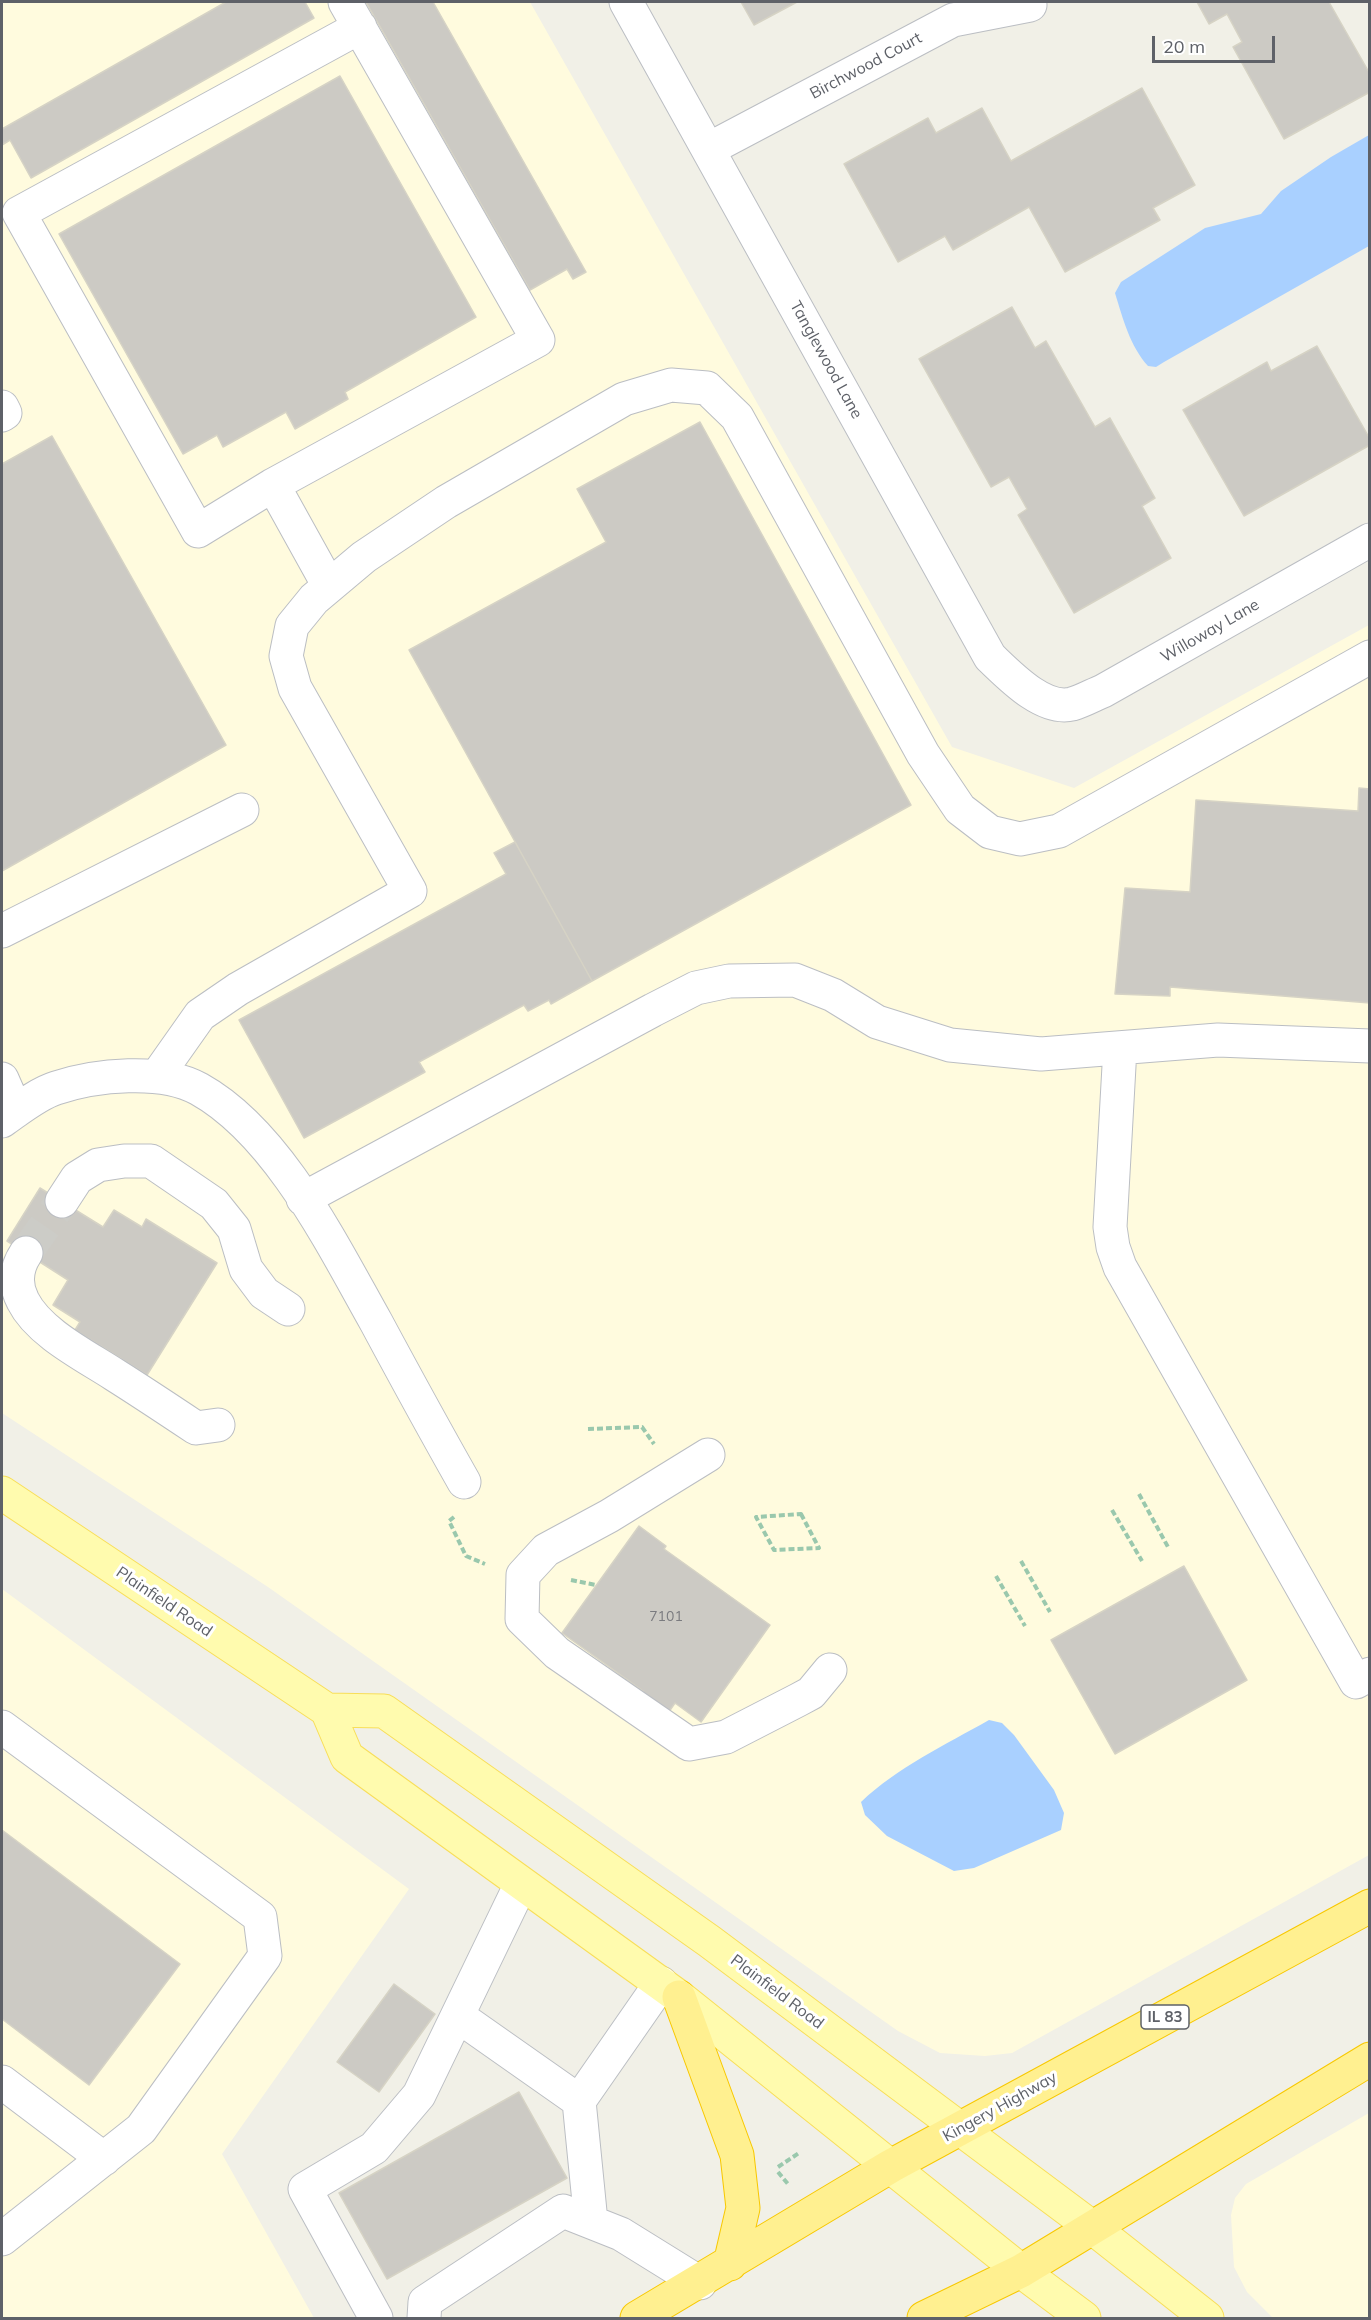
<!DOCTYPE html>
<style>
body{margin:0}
#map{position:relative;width:1371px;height:2320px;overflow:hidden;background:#f1f0e7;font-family:Mulish,sans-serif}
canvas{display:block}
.frame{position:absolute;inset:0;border:3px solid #5e6168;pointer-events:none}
.scale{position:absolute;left:1152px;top:36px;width:123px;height:27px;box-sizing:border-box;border:3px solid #5e6168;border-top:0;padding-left:8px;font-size:18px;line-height:21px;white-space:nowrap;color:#5e6168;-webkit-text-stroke:4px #fff;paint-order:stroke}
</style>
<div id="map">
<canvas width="1371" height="2320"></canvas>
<div class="frame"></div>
<div class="scale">20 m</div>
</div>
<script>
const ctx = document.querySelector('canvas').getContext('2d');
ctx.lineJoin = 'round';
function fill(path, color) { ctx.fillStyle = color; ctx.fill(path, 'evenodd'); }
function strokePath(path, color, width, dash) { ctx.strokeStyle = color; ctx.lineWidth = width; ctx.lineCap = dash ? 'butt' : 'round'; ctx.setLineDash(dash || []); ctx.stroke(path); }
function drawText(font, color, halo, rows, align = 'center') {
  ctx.font = font + ' Mulish,sans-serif'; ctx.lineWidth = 6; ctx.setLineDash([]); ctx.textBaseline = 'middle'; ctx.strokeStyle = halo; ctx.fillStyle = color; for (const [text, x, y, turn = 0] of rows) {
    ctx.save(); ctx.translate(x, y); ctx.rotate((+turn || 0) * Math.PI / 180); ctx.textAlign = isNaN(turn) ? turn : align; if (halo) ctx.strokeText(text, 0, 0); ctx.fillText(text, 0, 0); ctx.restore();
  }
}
const commercial = new Path2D(`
 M2 2H530L952 747 1074 788 1369 625V1855L1012 2053 985 2056 940 2053 898 2031 268 1587 2 1413Z
 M2 1589 409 1889 222 2154 314 2318H2Z
 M1369 2113V2318H1273L1247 2292 1234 2267 1231 2215 1235 2198 1246 2184Z`);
const water = new Path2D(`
 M1369 135V246L1164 362 1156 367 1148 366C1130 346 1123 319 1115 293L1121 282 1205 228 1261 214 1281 191 1331 157Z
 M989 1720 1002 1723 1014 1735 1054 1790 1064 1813 1061 1830 974 1868 954 1871 887 1836 865 1815 861 1802C898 1767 945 1745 989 1720Z`);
const building = new Path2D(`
 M226 2H305L314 18 31 178 10 140 2 145V129Z
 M366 2H433L586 272 573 279 567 269 530 290Z
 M741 2H797L754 25Z
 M1197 2H1329L1370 74V92L1284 139 1233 47 1242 42 1227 14 1209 24Z
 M340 76 476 317 345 392 348 399 295 429 286 412 223 447 217 435 183 454 59 234Z
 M1142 88 1195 185 1153 208 1160 220 1065 272 1029 207 953 250 945 236 898 262 844 164 928 118 936 133 982 108 1011 161Z
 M1012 307 1035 348 1046 341 1095 427 1110 418 1155 498 1142 506 1171 558 1074 613 1018 515 1027 509 1009 477 991 487 919 359Z
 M1317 346 1370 439V445L1244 516 1183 410 1267 362 1271 371Z
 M700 422 911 805 592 981 409 650 606 542 577 489Z
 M52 436 226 745 2 871V464Z
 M1359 788 1370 789V1003L1170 987V996L1115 994 1125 888 1190 892 1196 800 1358 811Z
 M515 842 592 981 551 1004 549 1000 528 1011 524 1005 419 1062 425 1072 304 1138 239 1020 506 874 494 853Z
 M40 1188 103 1227 114 1210 142 1227 146 1219 217 1263 147 1375 75 1330 80 1322 53 1305 68 1280 7 1241Z
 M639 1526 666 1546 664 1549 770 1625 701 1722 675 1703 666 1716 639 1697 643 1691 562 1633Z
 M1184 1566 1247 1680 1115 1754 1051 1640Z
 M2 1830 180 1964 89 2085 2 2019Z
 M394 1984 435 2014 379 2092 337 2062Z
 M519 2092 567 2178 387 2279 339 2193Z`);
const minorTunnel = new Path2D(`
 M26 1253 62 1201`);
const path = new Path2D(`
 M588 1429 642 1427 654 1444
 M1139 1494 1168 1547
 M1112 1510 1142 1561
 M801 1514 819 1548 774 1550 756 1517Z
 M454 1517 449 1521 466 1556 485 1564
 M1021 1561 1050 1612
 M996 1576 1025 1626
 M571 1580 596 1585
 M778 2167 799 2153
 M778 2172 788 2184`);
const minor = new Path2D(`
 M626 2 990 657C1010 676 1043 711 1072 704 1083 701 1093 695 1103 691L1370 540
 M709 149 953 20 1030 5
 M2 407 5 413 2 415
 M273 485 198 531 19 213 360 27
 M329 586 273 485 538 340 345 2
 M2 931 242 810
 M1120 1048 1110 1227 1113 1247 1120 1267 1356 1682 1370 1674
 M157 1076 200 1015 238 989 410 891 295 688 286 656 292 626 314 599 364 557 446 502 624 399 671 385 707 388 737 417 923 754 960 809 990 832 1020 839 1059 831 1370 657
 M2 1079 16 1111
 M2 1121C18 1110 37 1094 56 1088 95 1075 162 1068 199 1089 278 1133 333 1246 376 1322 405 1376 434 1429 464 1482
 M303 1199 653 1010 696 988 729 981 795 980 833 995 877 1022 950 1045 1041 1054 1218 1040 1370 1046
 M62 1201 77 1178 98 1165 124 1161H151L214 1204 234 1229 246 1269 264 1293 288 1309
 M26 1253C16 1268 14 1284 23 1301 39 1333 86 1356 115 1375 142 1392 169 1410 196 1428L218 1425
 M708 1455 609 1516 546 1550 523 1575 522 1619 557 1653 689 1744 726 1737 798 1700 811 1693 830 1670
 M2 1727 260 1917 265 1956 141 2129 2 2239
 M458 2016 579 2101 661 1983
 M2 2082 104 2159
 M579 2101 591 2222
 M376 2318 305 2189 374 2148 419 2095 521 1884
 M424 2318 425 2302 563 2211 621 2234 700 2283`);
const major = new Path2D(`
 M2 1493 327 1710 384 1711 709 1941 1093 2228 1207 2318
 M327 1710 347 1757 679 1997 1021 2271 1084 2318`);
const highway = new Path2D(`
 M679 1997 737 2155 743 2208 730 2264
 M637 2318 891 2166 1370 1906
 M924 2318 1021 2271 1370 2059`);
const numberNames = [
 ["7101",666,1617]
];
const shields = [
 [1165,2017,48]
];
const shieldNames = [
 ["IL 83",1165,2017]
];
const streetNames = [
 ["Birchwood Court",866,66,-28],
 ["Tanglewood Lane",826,360,61],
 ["Willoway Lane",1210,631,-30],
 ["Plainfield Road",164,1602,34],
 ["Plainfield Road",777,1992,37],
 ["Kingery Highway",1000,2107,-29]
];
fill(commercial, '#fffbde');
fill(water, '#a9d0ff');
fill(building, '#cccac4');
strokePath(building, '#d6d3c5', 1.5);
strokePath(minorTunnel, '#ccccc7', 33, [33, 16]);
strokePath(minor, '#bbbec3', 35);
strokePath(major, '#f8de59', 35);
strokePath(highway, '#f8c800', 35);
strokePath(path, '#9ac8ad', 4, [6, 3]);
strokePath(minor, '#fff', 33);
strokePath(major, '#fffbae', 33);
strokePath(highway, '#fff090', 33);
drawText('14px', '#7a7b7f', null, numberNames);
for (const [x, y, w] of shields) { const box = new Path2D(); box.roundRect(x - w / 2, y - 12, w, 24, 4.5); ctx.fillStyle = '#fff'; ctx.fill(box); strokePath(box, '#5e6168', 1.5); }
drawText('bold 15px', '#5e6168', null, shieldNames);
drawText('16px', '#5e6168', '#fff', streetNames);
</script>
